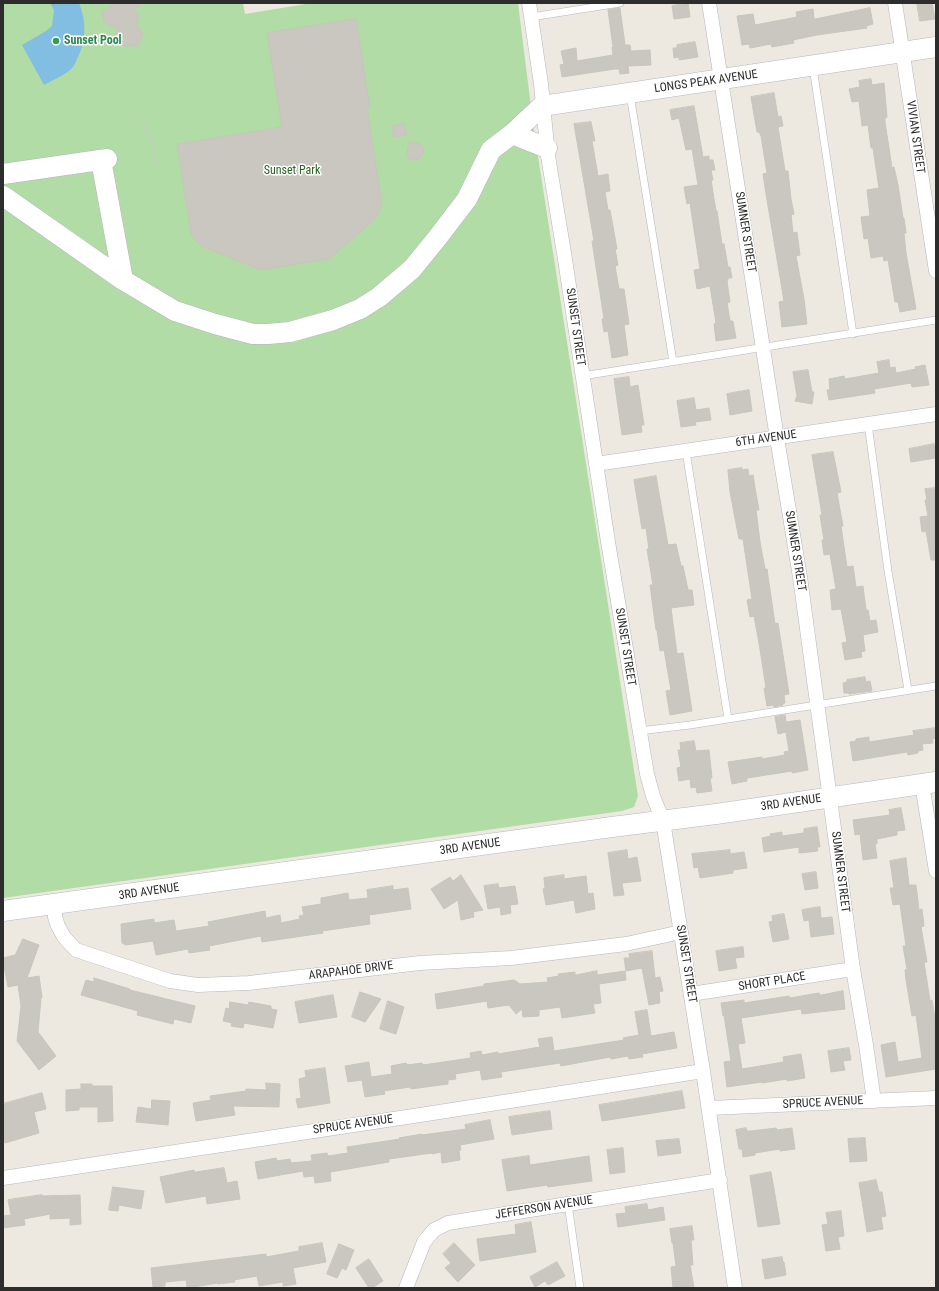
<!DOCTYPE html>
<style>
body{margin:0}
#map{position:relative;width:939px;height:1291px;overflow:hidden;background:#ede9e1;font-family:"Roboto Condensed",sans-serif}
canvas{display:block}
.frame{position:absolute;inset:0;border:4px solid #2d2d2d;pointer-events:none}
</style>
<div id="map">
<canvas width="939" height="1291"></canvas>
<div class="frame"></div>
</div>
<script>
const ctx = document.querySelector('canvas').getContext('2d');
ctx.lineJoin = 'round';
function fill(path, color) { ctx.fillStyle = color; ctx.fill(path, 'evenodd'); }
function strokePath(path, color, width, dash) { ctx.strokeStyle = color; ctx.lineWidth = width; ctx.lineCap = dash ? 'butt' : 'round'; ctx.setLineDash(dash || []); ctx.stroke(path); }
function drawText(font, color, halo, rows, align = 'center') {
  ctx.font = font + ' "Roboto Condensed",sans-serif'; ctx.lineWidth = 3; ctx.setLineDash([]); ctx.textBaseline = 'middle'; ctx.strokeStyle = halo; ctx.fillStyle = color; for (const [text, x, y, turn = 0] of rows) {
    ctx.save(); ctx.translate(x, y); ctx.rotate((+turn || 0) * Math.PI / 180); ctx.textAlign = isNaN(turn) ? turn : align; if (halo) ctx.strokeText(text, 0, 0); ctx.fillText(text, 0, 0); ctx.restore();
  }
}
const green = new Path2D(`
 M3 3H243L245 14 312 3H518L534 131 638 796 634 807 622 811 3 898Z`);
const water = new Path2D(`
 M50 3H79C87 22 86 43 76 61 75 64 73 68 71 69 65 75 51 81 44 85L22 45 46 31 52 26 54 10Z`);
const building = new Path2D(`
 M116 3H142L134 11 139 15 137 25 143 34 137 46H122L115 34 118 29 104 22 102 12Z
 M688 3 690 17 674 19 672 6Z
 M917 3H932L935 19 920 21Z
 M620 8 625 45H630L631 51 650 50 651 65 628 66 629 73 620 74 619 69H615L562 77 560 65 564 64 561 51 576 48 577 61 613 55 612 47H613L608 10Z
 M870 8 873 24 866 26 867 28 817 35 793 40 794 43 772 47 771 44 750 48 749 44 742 45 737 16 753 14 755 25 797 17 796 12 813 9 814 19Z
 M356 19 370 108 367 109 382 204 376 218 329 259 261 270 201 246 191 234 177 144 282 127 267 33Z
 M695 42 698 57 679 60V57L674 58 673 48H677V45Z
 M871 79 872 85 884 83 887 117 885 118V122L892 168 894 167 898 185 903 218H904L906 233H904L906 253 916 309 900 312 898 302H895L888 260 884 261 883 256 871 258 868 238 864 239 861 217 870 216 867 190 879 188 873 148H871L868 125 862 126 859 101 852 102 849 89 860 87 859 81Z
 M774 93 778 117 781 116 783 126 778 127 785 171H788L791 199 794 214 791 215 793 233 797 232 800 255 796 256 804 299 807 324 782 327 779 302 784 301 766 194 763 174 767 173 761 136 759 132H757L751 97Z
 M694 106 703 157 709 156V160H713L715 170H711L713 180H711L716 211H717L722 244H724L728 267H730L732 278H728V280L727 281 730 302 727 303 730 321H733L736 338 716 341 714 324 716 323 710 286 697 289 694 270 700 269 690 203 687 204 684 187 698 185 692 149 686 150 679 118 672 120 670 110Z
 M591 122 595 141H592L598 176 608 174 610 191 605 192 608 210H610L617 249H615L618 265 615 266 619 289H624L629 324 624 325 628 355 612 358 608 331 604 332 602 319H604L592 241H594L574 124Z
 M405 124 407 135 394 137 392 126Z
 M410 142 418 143 423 147 424 152 419 159 409 160 407 152Z
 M889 360 890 368 895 367 896 373 916 369 915 367 925 365 929 385 912 387 911 383 874 389 875 393 829 400 827 390H830L829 379 844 376 845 379 879 373 877 362Z
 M808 370 812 392H814L812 404 795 401 797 396 793 372Z
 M629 377 630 387 638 385 644 425H641L642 432 622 435 614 379Z
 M749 390 752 411 730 415 727 394Z
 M694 398 696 410 709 408 711 420 695 422 696 425 681 427 677 401Z
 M934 444 936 458 911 462 909 449Z
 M833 452 841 492 837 493 843 526H841L847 567 853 566 856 587 863 586 866 610H868L870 621 876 620 878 632 863 635 865 651 861 652 862 657 845 660 842 643 847 642 841 609 832 610 830 590 836 589 830 554 824 555 822 540H824L820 515H822L812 455Z
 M742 468V470L748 469 749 476 753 475 755 488 759 510H756L760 542 765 569H767L775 624 778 623 789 694 784 695 785 703H783V705L774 707 773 705 767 706 764 688H766L759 643 754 616 750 617 747 600 752 599 743 539H739L730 492 728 470Z
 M656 476 668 545 676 544 681 566H683L688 590H692L694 605 671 608 677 654 683 653 692 711 670 715 666 691 671 690 664 650 660 651 657 630H656L650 585H653L647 549H649L646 528 642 529 634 480Z
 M936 488V560H931L926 531 922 532 920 517 928 516 925 500H927L925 489Z
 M865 677 866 682 870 681 872 691 849 694V693H844L843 683 847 682V680Z
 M785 715 786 722 800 720 808 770 792 773V771L747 778V781L732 784 728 762 762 757V759L785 755 784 752 789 751 786 732 778 734 775 717Z
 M936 728V738L932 739 933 743 922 744 923 750 918 751V753L908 755 907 752 853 761 850 742 856 741V739L869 737V742L914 735 913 731Z
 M694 741 696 751 709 750 712 778H710L712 791 697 793 696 787 691 788 690 779 679 781 677 768 681 767 678 750H681L680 743Z
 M901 808 905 830 897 831V835L877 839V844H875L877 858 863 860 860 834 855 835 853 820 890 815 889 810Z
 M817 827 820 847H817L818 851 799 853V847L764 852 762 838 771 836 770 834 782 832V836L804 833V829Z
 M627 850 628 859 637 857 641 881 622 883 624 895 614 896 608 853Z
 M730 850V854L744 852 747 868 733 870V873L700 878 698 867 694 868 692 854Z
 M906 858 909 885H916L919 910 922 909 924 926 921 927 927 962H924L930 1001 932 1000 936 1024V1069L886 1077 881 1045 895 1042 898 1062 922 1058 916 1015 912 1016 906 980 905 970 907 969 903 946H906L900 904 893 905 890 888H894L890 861Z
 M816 872 818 888 805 890 802 874Z
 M461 875 483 910 473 912 474 917 461 920 458 900 444 909 431 889 450 877 453 881Z
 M564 875V879L586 876 588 894 593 893 595 909 576 913 574 900 546 905 543 889 545 888 544 878Z
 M498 884 499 888 515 886 518 904 510 905 511 913 501 915 500 907 488 909 484 886Z
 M393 886V890L408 888 411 909 369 915 370 924 322 931 323 933 262 942 261 936 209 946 210 950 189 953 188 949 156 955 153 941 126 945 122 943 121 924 154 919V923L174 920 176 931 209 926 208 922 265 911 266 918 280 915 281 923 300 919 299 916 304 915 302 907 321 904V898L348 893 349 900 368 898 367 890Z
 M820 907 821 918 832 917 834 934 811 937 809 920 804 921 802 910Z
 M784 914 789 939 773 942 769 922 773 921 772 916Z
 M23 939 39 945 27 978 39 976 42 997 41 998 38 1032 56 1056 39 1070 17 1041 21 1006 18 985 8 987 3 961V958L15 955Z
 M743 947 744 957 735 958 737 968 719 971 716 951Z
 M652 951 655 978 660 977 663 991 659 992 660 1003 649 1005 642 968 626 971 624 958H630L629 954Z
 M597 971V975L625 971 626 980 599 984 601 1003 593 1004 595 1013 562 1018 560 1007 539 1010V1016L523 1017 522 1009 516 1014 509 1005 488 1008 487 1001 437 1009 435 994 484 986V984L514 980 520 984 548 982 547 978 559 976 558 974 575 972V975Z
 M94 978 130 989V990L195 1006 191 1023 174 1019 173 1024 137 1015 138 1011 81 995 86 980 94 982Z
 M843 991 845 1009 802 1014 801 1009 741 1018 745 1043 738 1044 742 1069 784 1062 783 1057 801 1054 805 1078 787 1081V1079L762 1083V1082L727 1087 724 1062 731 1061 724 1015 723 1016 721 1003 744 1000V1003L789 996 790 998 819 993 820 995Z
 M360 992 381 999 365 1022 352 1017Z
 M333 995 337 1017 299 1023 295 1002Z
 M388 1001 404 1007 396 1034 380 1029Z
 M230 1002 248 1005 249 1002 271 1006V1009L277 1010 273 1028 244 1023 243 1028 231 1026 232 1023 223 1021 226 1008 229 1009Z
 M647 1010 651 1036 674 1032 677 1048 642 1054 643 1057 629 1059 628 1056 611 1059 610 1057 561 1066 560 1063 501 1072 502 1077 482 1080 480 1070 455 1074 456 1079 448 1080V1084L411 1089 410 1087 384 1091 385 1094 365 1097 362 1080 348 1082 345 1066 369 1062 371 1077 392 1074 391 1066 406 1063 407 1065 422 1063 423 1065 471 1058 470 1053 481 1051 482 1055 498 1052V1054L540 1047 538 1039 552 1037 554 1051 624 1040 623 1038 639 1035 635 1012Z
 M849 1048 851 1060 843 1061 845 1070 831 1072 828 1051Z
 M325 1068 330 1103 298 1108 296 1099 301 1098 299 1079 306 1077 305 1071Z
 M266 1083 280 1084 279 1107 233 1106 235 1115 196 1121 193 1103 211 1100 210 1096 246 1091V1089L266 1090Z
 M81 1084H92V1086H112L113 1121 98 1122V1107H79V1110L66 1111V1090L81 1089Z
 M682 1091 685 1108 602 1121 599 1105Z
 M42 1093 46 1109 34 1112 39 1133 5 1143 3 1134V1104Z
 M152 1100 170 1101 168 1125 136 1122 138 1107 151 1109Z
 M550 1111 552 1129 512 1135 509 1117Z
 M490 1120 494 1139 460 1145 461 1150H459L460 1160 442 1163 441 1152 432 1154V1153L389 1159V1162L330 1172 331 1181 315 1183 314 1176 304 1177 303 1171 258 1179 255 1162 276 1158 277 1161 290 1159 291 1163 312 1161 311 1155 327 1153 328 1156 348 1153 347 1147 400 1139 399 1138 422 1134V1135L466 1129 465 1125Z
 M746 1128 747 1131H751L776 1128 777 1130 792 1128 795 1149 780 1151V1149L755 1153V1155L743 1157 742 1149H739L736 1130Z
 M865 1138 867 1161 850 1162 848 1139Z
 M679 1139 681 1153 658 1156 656 1141Z
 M623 1148 625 1172 610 1174 607 1150Z
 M529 1156 530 1165 589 1156 592 1181 548 1187 547 1185 507 1191 502 1160Z
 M224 1168 227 1183 237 1181 240 1199 207 1204 206 1196 166 1203 160 1177 194 1170V1172Z
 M771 1172 780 1224 758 1227 750 1176Z
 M876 1180 879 1192H882L886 1216 881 1217 883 1229 867 1232 859 1183Z
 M113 1187 144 1191 141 1209 119 1205 118 1211 109 1210Z
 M42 1195V1196L80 1195 81 1224 70 1225V1218L50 1219V1214L24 1219 25 1225 3 1228V1216L11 1215 8 1200Z
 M647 1204 648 1210 663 1207 665 1220 618 1227 616 1214 626 1213 625 1207Z
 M841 1211 844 1236 838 1237 840 1249 826 1251 822 1225 828 1224 826 1213Z
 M531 1222 536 1252 480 1261 477 1239 516 1234 515 1225Z
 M692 1226 694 1240H691L693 1265H690L694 1288H673L671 1267 676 1266 673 1243H672L670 1229Z
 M322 1243 326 1262 293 1268 296 1284 283 1286V1282L259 1286 257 1276 234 1280 235 1282 218 1284V1283L187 1288 186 1280 165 1282V1286L153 1287 151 1268 266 1254V1257L299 1251V1247Z
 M454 1243 475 1265 458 1282 445 1268 451 1263 443 1254Z
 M339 1244 354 1250 346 1270 342 1268 337 1278 327 1274Z
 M782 1257 783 1262H784L786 1275 765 1279 762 1260Z
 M369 1259 383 1281 372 1288H369L356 1268Z
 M557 1262 565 1276 548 1285 545 1281 535 1287 530 1277Z`);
const path = new Path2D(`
 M143 122 151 140 156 166`);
const lane = new Path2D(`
 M531 17 620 3
 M813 67 853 334
 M630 94 673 362
 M582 376 936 320
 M868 424 888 571 908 690
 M686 451 728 719
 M639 731 690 725 936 686
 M568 1204 580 1288`);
const street = new Path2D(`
 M529 3 541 84 548 156 564 253 608 542 647 774 653 796 663 821 703 1071 735 1288
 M709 3 777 438 800 577 853 969 866 1045 874 1101
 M895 3 936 271
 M596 464 936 414
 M922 784 936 871
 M55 904V917L58 926 64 937 76 950 170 981 198 985 249 983 420 963 511 958 626 944 681 932
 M691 994 853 969
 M709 1108 936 1098
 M3 1178 420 1115 703 1071
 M406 1288 424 1242 434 1230 448 1223 720 1180`);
const secondary = new Path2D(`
 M512 134 547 148
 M101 160 123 280
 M3 174 107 159
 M3 196 123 280 175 311 215 324 253 334H268L290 332 333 320 360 309 379 297 412 269 438 237 467 199 491 150 512 134 542 106 936 47
 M3 911 612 827 716 814 936 782`);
const markers = [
 [56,41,4,"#2e9e5b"]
];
const leisureNames = [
 ["Sunset Pool",64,41]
];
const streetNames = [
 ["LONGS PEAK AVENUE",706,82,-8],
 ["VIVIAN STREET",915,137,82],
 ["SUMNER STREET",745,232,81],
 ["SUNSET STREET",575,327,82],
 ["6TH AVENUE",766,439,-8],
 ["SUMNER STREET",795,551,81],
 ["SUNSET STREET",625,647,81],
 ["3RD AVENUE",791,803,-8],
 ["3RD AVENUE",470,847,-8],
 ["SUMNER STREET",840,872,83],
 ["3RD AVENUE",149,892,-8],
 ["SUNSET STREET",686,964,81],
 ["ARAPAHOE DRIVE",351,971,-7],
 ["SHORT PLACE",772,982,-9],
 ["SPRUCE AVENUE",823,1103,-3],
 ["SPRUCE AVENUE",353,1125,-8],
 ["JEFFERSON AVENUE",544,1208,-9]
];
const parkNames = [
 ["Sunset Park",292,171]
];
fill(green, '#b2dca5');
fill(water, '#82bee1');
fill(building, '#c9c7bf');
strokePath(building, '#c8c5bb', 1);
strokePath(lane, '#b5b6bf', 8);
strokePath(street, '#b5b6bf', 15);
strokePath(secondary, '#b5b6bf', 21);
strokePath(path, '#c8c8c8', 2, [3, 2]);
strokePath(lane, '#fff', 7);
strokePath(street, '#fff', 14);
strokePath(secondary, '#fff', 20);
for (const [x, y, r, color] of markers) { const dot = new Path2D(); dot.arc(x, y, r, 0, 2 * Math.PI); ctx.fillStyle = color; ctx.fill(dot); strokePath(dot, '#fff', 1.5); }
drawText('bold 12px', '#27864d', '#fff', leisureNames, 'left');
drawText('12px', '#2d2d2d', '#fff', streetNames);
drawText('12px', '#2b6324', '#fff', parkNames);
</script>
